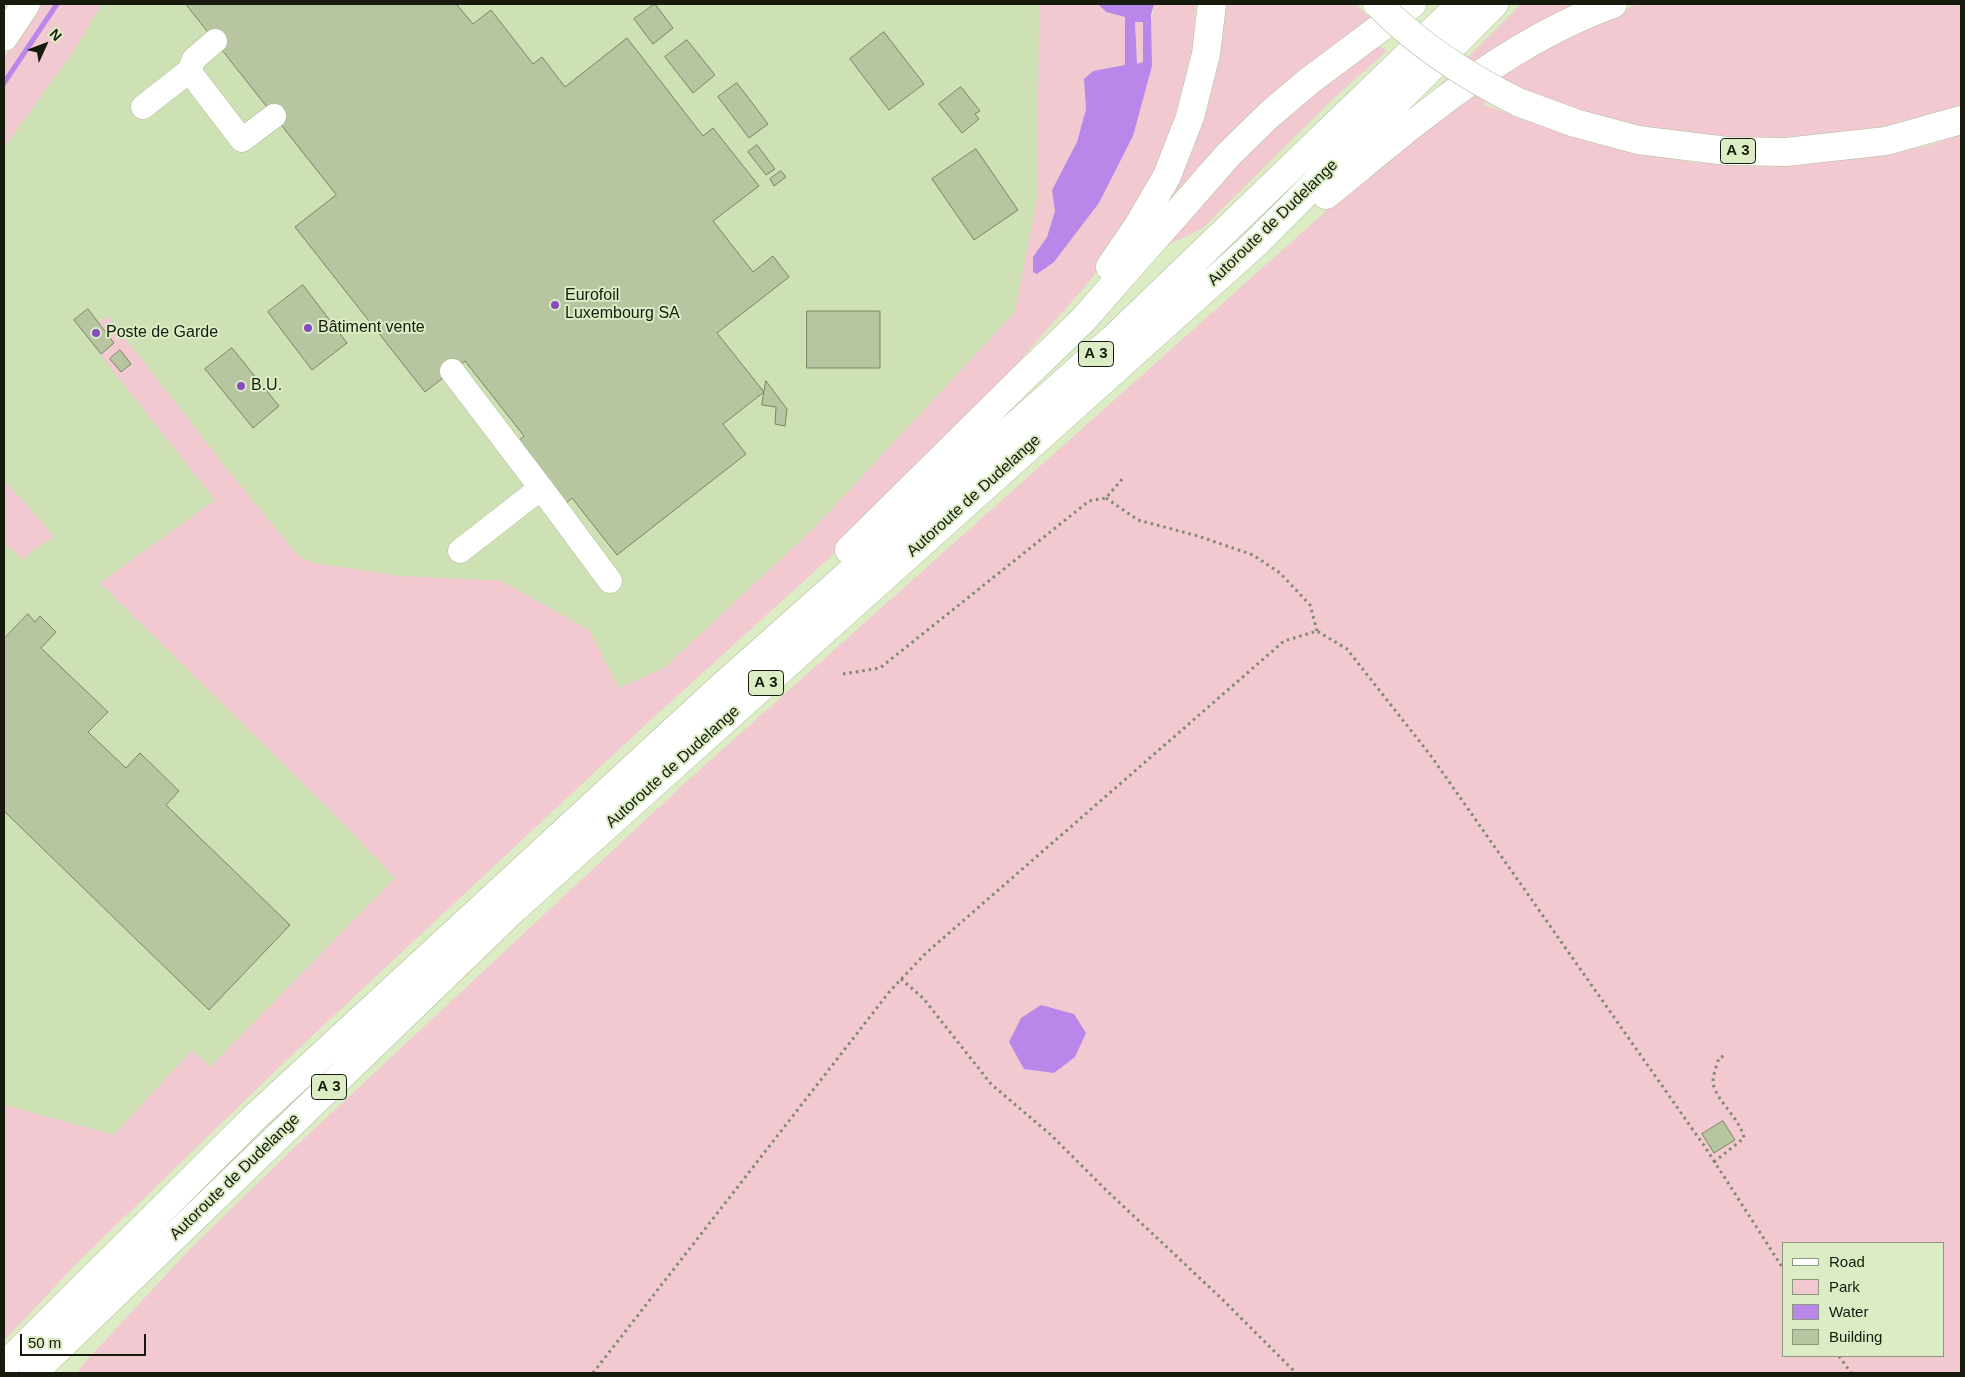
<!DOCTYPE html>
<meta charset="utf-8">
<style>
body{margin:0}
#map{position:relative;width:1965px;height:1377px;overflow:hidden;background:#dcecc5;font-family:Arial,sans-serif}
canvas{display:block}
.frame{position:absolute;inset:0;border:5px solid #161b0e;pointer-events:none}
.legend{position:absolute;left:1782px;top:1242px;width:162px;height:115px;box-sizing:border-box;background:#dcecc5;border:1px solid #8d987c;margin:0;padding:6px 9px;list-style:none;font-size:15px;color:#161b0e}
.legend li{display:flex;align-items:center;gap:10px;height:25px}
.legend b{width:25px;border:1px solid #8d987c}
.north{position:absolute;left:20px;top:20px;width:50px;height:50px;-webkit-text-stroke:4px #dcecc5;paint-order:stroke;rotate:47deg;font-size:14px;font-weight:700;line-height:20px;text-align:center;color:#161b0e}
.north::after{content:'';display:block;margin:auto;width:18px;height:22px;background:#161b0e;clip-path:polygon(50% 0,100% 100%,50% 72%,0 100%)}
.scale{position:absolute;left:20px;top:1334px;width:126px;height:22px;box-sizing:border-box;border:2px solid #161b0e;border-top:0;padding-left:6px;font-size:15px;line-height:18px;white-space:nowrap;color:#161b0e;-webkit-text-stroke:4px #dcecc5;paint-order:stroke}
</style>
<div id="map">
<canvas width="1965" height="1377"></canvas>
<div class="frame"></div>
<ul class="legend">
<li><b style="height:6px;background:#fff"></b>Road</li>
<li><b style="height:14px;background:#f2c9d1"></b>Park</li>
<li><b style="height:14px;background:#b887e9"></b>Water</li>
<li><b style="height:14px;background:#b7c6a1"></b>Building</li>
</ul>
<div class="north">N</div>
<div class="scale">50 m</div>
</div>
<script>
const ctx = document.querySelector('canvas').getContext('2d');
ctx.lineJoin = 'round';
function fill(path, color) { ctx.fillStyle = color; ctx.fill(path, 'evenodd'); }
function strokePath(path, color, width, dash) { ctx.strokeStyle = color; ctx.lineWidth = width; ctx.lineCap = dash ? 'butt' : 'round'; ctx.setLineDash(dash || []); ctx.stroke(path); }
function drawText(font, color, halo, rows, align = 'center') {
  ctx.font = font + ' Arial,sans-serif'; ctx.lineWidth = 4; ctx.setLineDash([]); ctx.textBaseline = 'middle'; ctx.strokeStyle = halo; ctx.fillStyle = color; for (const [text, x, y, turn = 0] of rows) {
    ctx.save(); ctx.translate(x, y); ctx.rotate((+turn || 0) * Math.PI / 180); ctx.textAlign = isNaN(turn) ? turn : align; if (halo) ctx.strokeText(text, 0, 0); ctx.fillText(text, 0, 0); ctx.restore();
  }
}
const built = new Path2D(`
 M102 4H1039L1037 200 1015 312 815 527 664 668 619 688 589 630 501 581 401 576 313 563 296 555 219 459 108 316 99 323 114 343 101 355 216 500 100 583 332 812 395 878 210 1067 192 1050 114 1135 4 1105V148L73 52Z`);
const green = new Path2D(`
 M38 4H102L73 52 4 148V58Z
 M1039 4H1098L1106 12 1125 17V65L1093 71 1084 79 1086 109 1077 142 1052 190 1055 210 1047 237 1033 257 1054 262 1099 203 1133 136 1154 4H1196L1194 45 1165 153 1131 222 1089 282 1008 374 837 551 643 727 296 1051 78 1262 4 1341V1105L114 1135 192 1050 210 1067 395 878 332 812 100 583 215 500 100 354 114 343 99 323 108 316 219 459 297 555 313 563 401 576 501 581 589 630 619 688 664 668 815 527 1015 312 1037 200Z
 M1225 4H1355L1375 22 1167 209 1161 207 1207 111Z
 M1521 4H1596L1426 99Z
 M1638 4H1961V110L1892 127 1776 140 1674 134 1596 118 1520 92 1482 104 1579 139 1691 162 1803 165 1924 147 1961 134V1373H77L85 1362 191 1248 295 1147 686 782 1325 212 1440 116 1505 71 1564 37ZM1784 1243H1944V1356H1784Z
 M1135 22H1143V62L1137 65Z
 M1378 44 1387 51 1332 100 1203 228 1162 248 1237 163 1308 96Z
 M4 480 54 536 22 559 4 542Z`);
const water = new Path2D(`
 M1098 4H1154L1151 15 1152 66 1133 136 1099 203 1054 262 1037 274 1033 272V257L1047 237 1055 211 1052 190 1077 142 1086 109 1084 79 1093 71 1125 65V17L1106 12ZM1135 22H1143V62L1137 64Z
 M1041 1005 1074 1014 1086 1033 1075 1057 1054 1073 1024 1069 1009 1042 1021 1018Z`);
const stream = new Path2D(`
 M4 83 57 4`);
const building = new Path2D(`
 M186 4H459L457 5 473 24 491 10 533 64 542 57 565 87 627 38 703 136 713 128 759 186 713 221 753 272 773 256 789 277 717 333 764 392 723 424 746 454 617 555 572 498 561 507 513 445 524 436 465 361 425 392 295 227 336 195Z
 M655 4 673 28 653 44 634 19Z
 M884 32 924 84 889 110 850 59Z
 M687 40 715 75 693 93 665 57Z
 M737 83 768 124 749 138 718 97Z
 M961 87 980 111 975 114 979 119 962 133 939 104Z
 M757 145 775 169 766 175 748 152Z
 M976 149 1018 210 974 240 932 179Z
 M781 171 786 177 774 186 770 179Z
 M303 285 347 343 312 370 268 312Z
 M88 309 114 343 101 354 74 320Z
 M807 311H880V368H807Z
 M232 348 279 406 253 428 205 369Z
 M120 350 131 364 121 372 110 359Z
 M766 381 787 409 785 426 775 424 776 407 762 405Z
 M28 614 35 622 40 616 56 632 41 648 108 712 88 732 126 768 140 753 179 791 166 805 290 925 209 1010 4 811V639Z
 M1723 1121 1735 1140 1714 1153 1702 1134Z`);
const path = new Path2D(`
 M1106 498 1138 520 1198 536 1253 555 1280 573 1310 605 1317 631
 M843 674 880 668 1089 501 1106 498 1123 478
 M901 979 923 998 991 1084 1051 1135 1106 1190 1221 1298 1296 1373
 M1714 1162 1744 1138C1740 1118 1715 1100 1713 1082 1713 1074 1717 1065 1719 1058L1724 1056
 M1839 1356 1851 1373
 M593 1373 890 991 926 953 1284 641 1317 631 1347 649 1431 756 1705 1147 1784 1270`);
const minor = new Path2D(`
 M189 71 194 59 215 41
 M143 107 189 71 242 140 274 116
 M452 371 541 488
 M460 551 541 488 610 581`);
const major = new Path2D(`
 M4 37 26 4`);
const highway = new Path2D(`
 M1518 102 1575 123 1638 140 1727 151 1786 152 1886 141 1961 120
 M1326 195C1415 123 1504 43 1613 4
 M1110 267 1138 226 1167 176 1190 117 1206 54 1212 4
 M849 550 1021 380 1083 320 1229 154 1269 115 1309 81 1412 4
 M4 1366 255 1117 718 690 1114 338 1461 4
 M33 1373 515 908 1255 244 1494 4`);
const highwayBridge = new Path2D(`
 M1378 4C1418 45 1466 76 1518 102`);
const markers = [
 [555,305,5,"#894abf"],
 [308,328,5,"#894abf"],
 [96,333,5,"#894abf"],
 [241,386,5,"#894abf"]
];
const shields = [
 [1738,151,35],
 [1096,354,35],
 [766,683,35],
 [329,1087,35]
];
const shieldNames = [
 ["A 3",1738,151],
 ["A 3",1096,354],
 ["A 3",766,683],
 ["A 3",329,1087]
];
const streetNames = [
 ["Autoroute de Dudelange",1273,223,-44],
 ["Autoroute de Dudelange",974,496,-42],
 ["Autoroute de Dudelange",673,767,-42],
 ["Autoroute de Dudelange",235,1177,-44]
];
const poiNames = [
 ["Eurofoil",565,296],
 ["Luxembourg SA",565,314],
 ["Bâtiment vente",318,328],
 ["Poste de Garde",106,333],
 ["B.U.",251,386]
];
fill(built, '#cee1b4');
fill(green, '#f2c9d1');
fill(water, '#b887e9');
strokePath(stream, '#b887e9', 5);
fill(building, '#b7c6a1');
strokePath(building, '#788664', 1);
strokePath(minor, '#adbd98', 25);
strokePath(major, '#adbd98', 29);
strokePath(highway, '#adbd98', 29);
strokePath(path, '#7f896f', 3, [2.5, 4]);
strokePath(minor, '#fff', 24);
strokePath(major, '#fff', 28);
strokePath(highway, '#fff', 28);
strokePath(highwayBridge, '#adbd98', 29, []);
strokePath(highwayBridge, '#fff', 28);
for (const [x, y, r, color] of markers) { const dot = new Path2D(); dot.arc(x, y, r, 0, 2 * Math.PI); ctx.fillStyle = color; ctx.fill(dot); strokePath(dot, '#dcecc5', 2); }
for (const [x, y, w] of shields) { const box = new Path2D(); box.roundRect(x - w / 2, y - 12.5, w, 25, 4); ctx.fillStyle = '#dcecc5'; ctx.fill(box); strokePath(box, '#161b0e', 1); }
drawText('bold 15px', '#161b0e', null, shieldNames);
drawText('16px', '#161b0e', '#dcecc5', streetNames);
drawText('16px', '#161b0e', '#dcecc5', poiNames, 'left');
</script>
